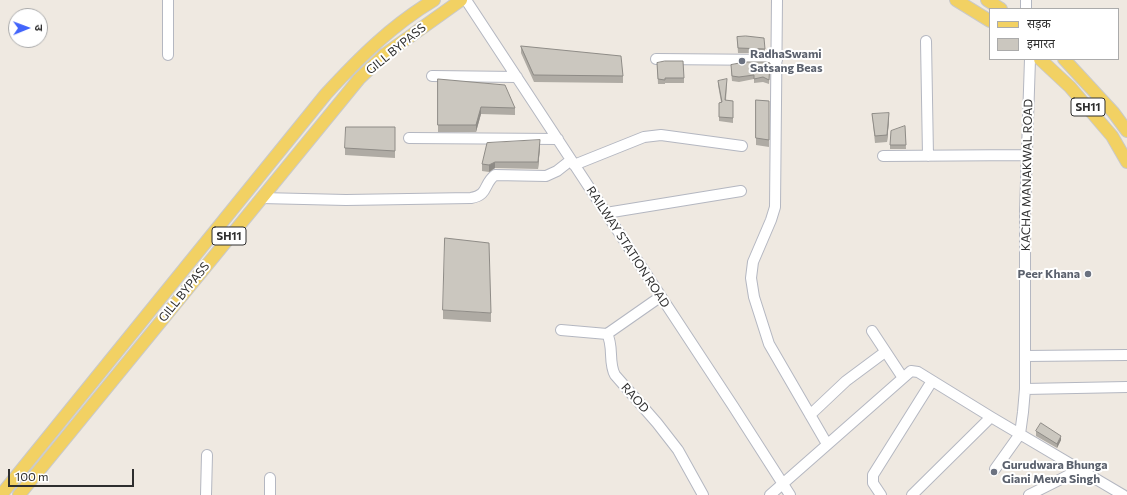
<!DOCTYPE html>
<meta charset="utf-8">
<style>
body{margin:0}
#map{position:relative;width:1127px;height:495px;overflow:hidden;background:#efe9e1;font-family:Commissioner,"Noto Sans Devanagari",sans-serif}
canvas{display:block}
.legend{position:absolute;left:989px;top:8px;width:130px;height:52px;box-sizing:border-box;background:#fff;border:1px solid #ababab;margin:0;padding:5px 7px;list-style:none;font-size:12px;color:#2e2e2e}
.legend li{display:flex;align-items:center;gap:8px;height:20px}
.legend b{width:20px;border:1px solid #ababab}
.north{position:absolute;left:8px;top:8px;width:40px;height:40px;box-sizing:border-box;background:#fff;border:1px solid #ababab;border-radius:50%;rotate:89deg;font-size:11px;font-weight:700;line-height:16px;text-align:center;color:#2e2e2e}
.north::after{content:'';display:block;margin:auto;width:14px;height:18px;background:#4264fb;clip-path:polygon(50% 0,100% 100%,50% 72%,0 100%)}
.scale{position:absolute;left:8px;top:469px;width:126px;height:18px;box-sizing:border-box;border:2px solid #2e2e2e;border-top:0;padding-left:5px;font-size:12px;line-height:14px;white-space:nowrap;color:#2e2e2e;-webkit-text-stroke:3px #fff;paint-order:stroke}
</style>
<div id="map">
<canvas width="1127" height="495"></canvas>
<ul class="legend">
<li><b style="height:5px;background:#f2d163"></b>सड़क</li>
<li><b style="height:11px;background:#cbc7bf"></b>इमारत</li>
</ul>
<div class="north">उ</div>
<div class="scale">100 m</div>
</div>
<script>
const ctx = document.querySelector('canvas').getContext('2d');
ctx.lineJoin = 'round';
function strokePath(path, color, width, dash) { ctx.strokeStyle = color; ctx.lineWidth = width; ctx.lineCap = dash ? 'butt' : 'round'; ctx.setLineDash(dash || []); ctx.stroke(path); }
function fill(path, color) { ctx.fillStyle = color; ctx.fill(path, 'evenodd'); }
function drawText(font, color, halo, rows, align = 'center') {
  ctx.font = font + ' Commissioner,sans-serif'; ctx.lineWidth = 4; ctx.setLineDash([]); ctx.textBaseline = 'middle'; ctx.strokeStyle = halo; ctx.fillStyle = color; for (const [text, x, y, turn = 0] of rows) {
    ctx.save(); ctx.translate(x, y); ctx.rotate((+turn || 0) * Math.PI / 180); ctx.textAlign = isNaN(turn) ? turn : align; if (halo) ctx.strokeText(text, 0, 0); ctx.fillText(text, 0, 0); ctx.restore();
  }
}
const minor = new Path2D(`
 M466 0 733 406 790 495
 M777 0 775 207 771 220 753 262 751 278 754 297 769 344 827 444
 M1026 9V0
 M926 41 928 156
 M168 55V0
 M656 59 777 60
 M432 76 517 77
 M409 138 558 139
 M883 156 1027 155
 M574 165 644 137 661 135 742 146
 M261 198 346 200 471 198C489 195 483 184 495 175L546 176 557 171 571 160
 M606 213 741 191
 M561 330 607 334C614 346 608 363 615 375L657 423 678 450 703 495
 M872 331 903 378
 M607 334 660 297
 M1025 356 1127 355
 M1025 389 1127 387
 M810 415 846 381 885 352
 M995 469 1020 434 1023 412 1025 389V212L1030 59
 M206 495 207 455
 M270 495V478
 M770 495 911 371 918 372 991 417 1123 495
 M881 495 873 483V475L932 381
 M912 495 991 417
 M1029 495 1079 470`);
const major = new Path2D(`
 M956 0 990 21
 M987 0 1001 9
 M1040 59 1070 87 1112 136 1127 162
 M1064 59 1113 112 1127 131
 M1 495 326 94C359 58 392 25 434 0
 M19 495 359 79 384 55 461 0`);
const wall = new Path2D(`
 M737 37 765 49V53H738Z
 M521 46 623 76V83L534 82 521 53Z
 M657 63 684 78V83H665V84H658Z
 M770 63 769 84 763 82 754 83V79L739 82 732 81 731 70Z
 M438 79 515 108V115L481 114 476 132H438Z
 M718 81 727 84 726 100 733 101V123L719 121V103L721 102 718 85Z
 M756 100 769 101V147L756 145Z
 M872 114 889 120 887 142 875 143Z
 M905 126 906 149H890V145Z
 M395 127V158L345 155V148Z
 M540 147 538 169 495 168 489 172 482 171V164Z
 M443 310 491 313V322L443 319Z
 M1036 431 1061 440 1057 448 1036 436Z`);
const shadedWall = new Path2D(`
 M481 107V114L476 132V125Z
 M889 113V120L887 142V135Z
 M540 140V147L538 169V162Z
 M495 162V168L489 172V165Z
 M1061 436V440L1057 448V444Z`);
const building = new Path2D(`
 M746 36 764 38 765 49 738 48 737 37Z
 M521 46 621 56 623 76 534 75Z
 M665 61H683L684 78H665V80L658 79 657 63Z
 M745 62H766L770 63 769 80 763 77 754 79V75L739 77 732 76 731 65Z
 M438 79 505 85 515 108 481 107 476 125H438Z
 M727 79 725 100 733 101V118L719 117V103L722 102 718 81Z
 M756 100 769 101V140L756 138Z
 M889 113 887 135 875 136 872 114Z
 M905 126 906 145H890L891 131Z
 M346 127H395V151L345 148Z
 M540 140 538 162H495L489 165 482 164 487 143Z
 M445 238 489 243 491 313 443 310Z
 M1041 423 1061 436 1057 444 1036 431Z`);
const markers = [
 [742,61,4,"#6b7280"],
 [1088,274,4,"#6b7280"],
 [994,472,4,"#6b7280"]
];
const shields = [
 [1088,107,34],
 [229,236,34]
];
const shieldNames = [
 ["SH11",1088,107],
 ["SH11",229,236]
];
const streetNames = [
 ["GILL BYPASS",396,49,-39],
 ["KACHA MANAKWAL ROAD",1027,175,-89],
 ["RAILWAY STATION ROAD",628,247,57],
 ["GILL BYPASS",184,292,-51],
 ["RAOD",635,398,48]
];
const worshipNames = [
 ["RadhaSwami",750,54],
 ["Satsang Beas",750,68],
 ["Peer Khana",1080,274,"right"],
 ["Gurudwara Bhunga",1002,465],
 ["Giani Mewa Singh",1002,479]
];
strokePath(minor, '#b4b7c1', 12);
strokePath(major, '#c9c9c9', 14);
strokePath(minor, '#fff', 10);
strokePath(major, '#f2d163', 12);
fill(wall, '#afaba4');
fill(shadedWall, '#8e8b86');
fill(building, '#cbc7bf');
strokePath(building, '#8e8b86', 1);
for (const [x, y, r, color] of markers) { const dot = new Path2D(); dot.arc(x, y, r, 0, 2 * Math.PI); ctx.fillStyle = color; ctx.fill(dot); strokePath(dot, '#fff', 1.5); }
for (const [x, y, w] of shields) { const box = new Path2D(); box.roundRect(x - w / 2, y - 9, w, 18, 3); ctx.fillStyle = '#fff'; ctx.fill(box); strokePath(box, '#2e2e2e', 1); }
drawText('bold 11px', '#2e2e2e', null, shieldNames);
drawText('12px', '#2e2e2e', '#fff', streetNames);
drawText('bold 12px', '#5b616d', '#fff', worshipNames, 'left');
</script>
